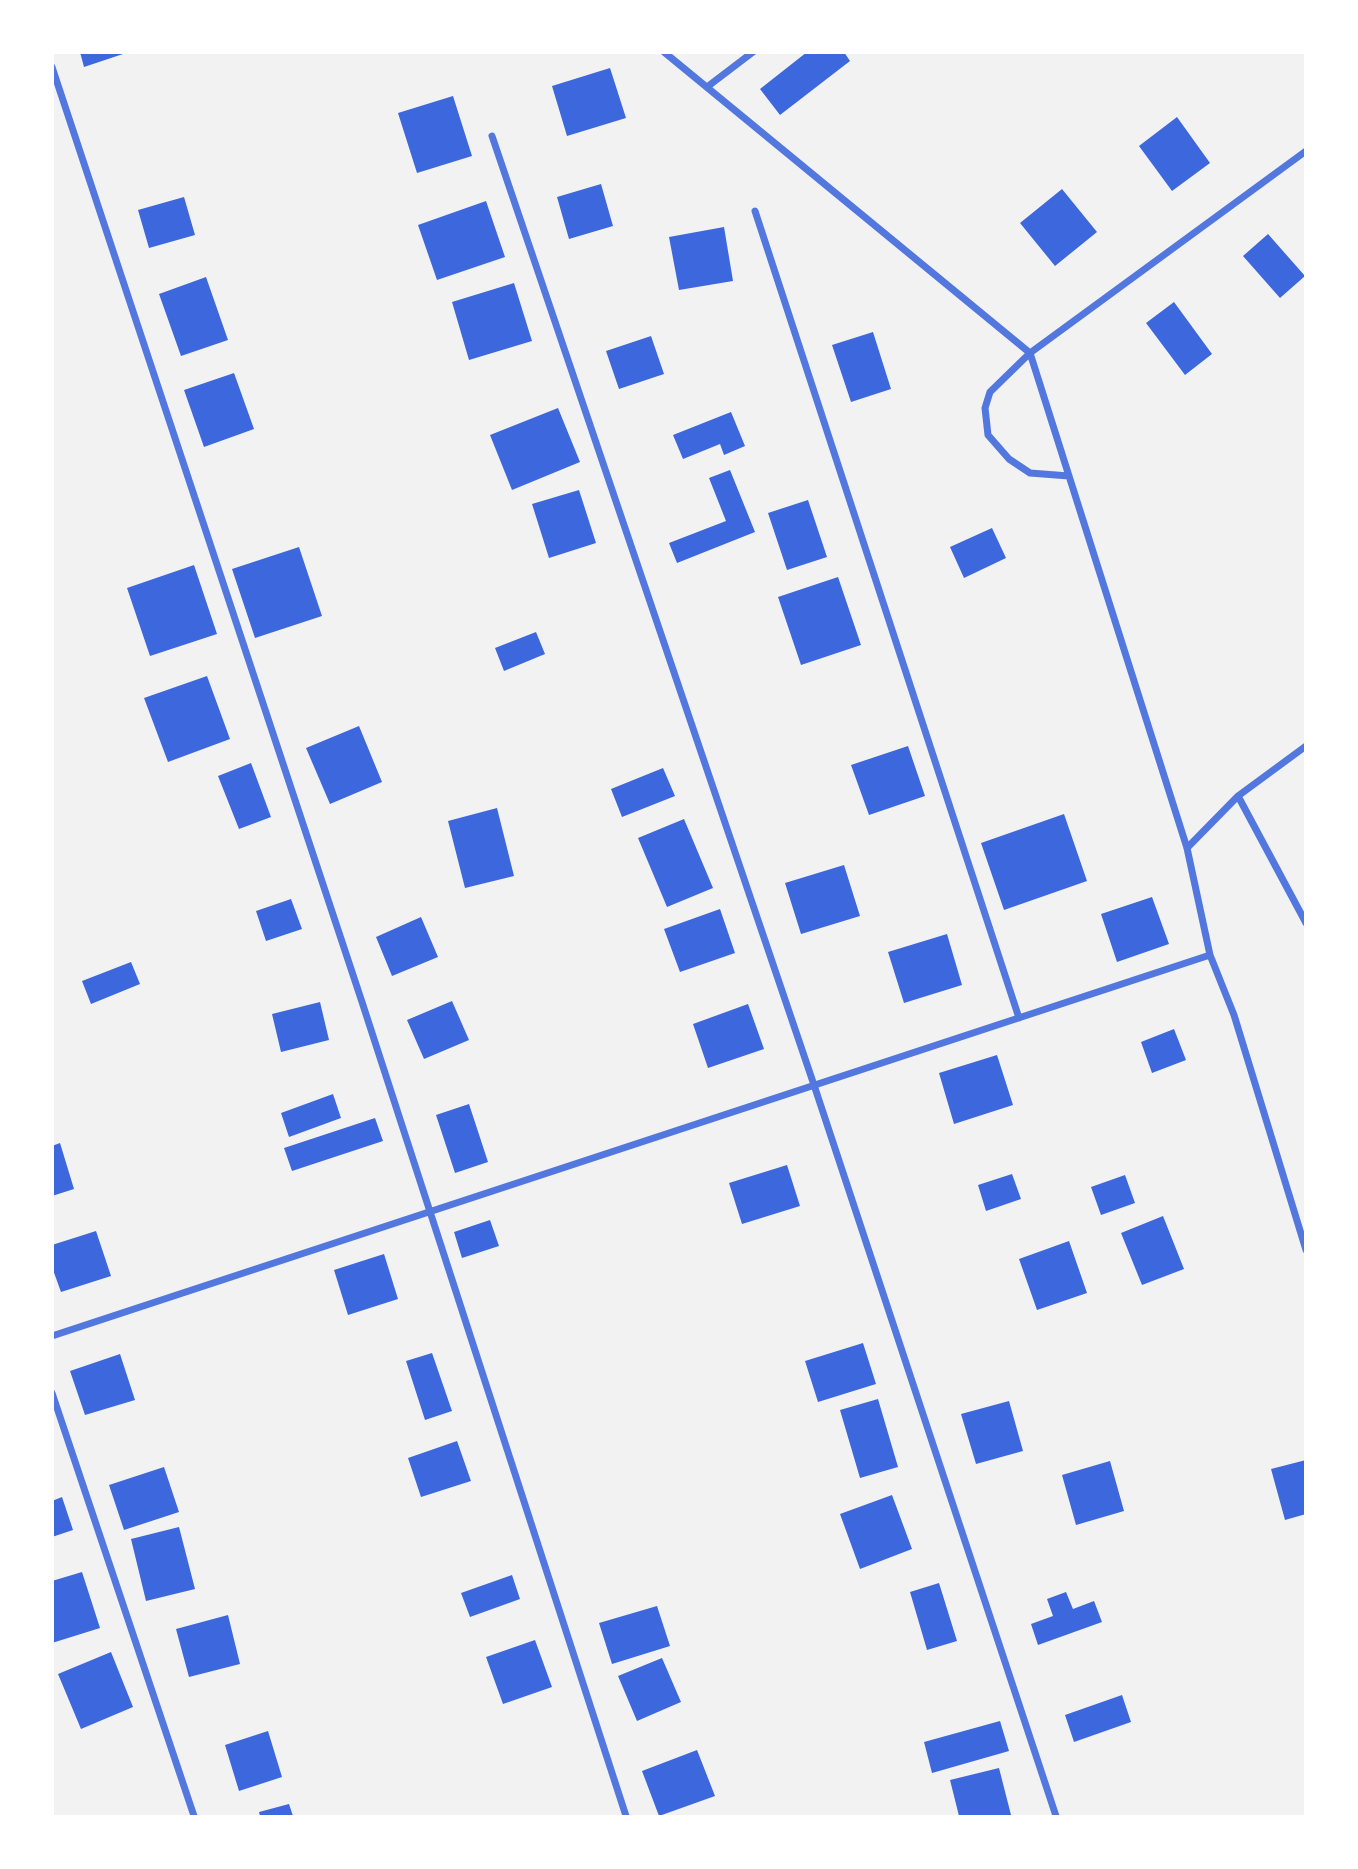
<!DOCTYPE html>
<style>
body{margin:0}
#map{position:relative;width:1358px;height:1869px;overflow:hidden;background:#f2f2f2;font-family:"Roboto Condensed",sans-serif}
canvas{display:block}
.frame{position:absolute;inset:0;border:54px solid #fff;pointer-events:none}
</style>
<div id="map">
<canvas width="1358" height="1869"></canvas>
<div class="frame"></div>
</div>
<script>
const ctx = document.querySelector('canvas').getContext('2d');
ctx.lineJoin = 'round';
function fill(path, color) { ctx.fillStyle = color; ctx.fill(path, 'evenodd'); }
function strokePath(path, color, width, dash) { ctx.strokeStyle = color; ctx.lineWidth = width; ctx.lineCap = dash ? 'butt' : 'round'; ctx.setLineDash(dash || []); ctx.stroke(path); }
const building = new Path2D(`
 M80 52H126V53L84 67Z
 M807 52H844L850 61 780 115 760 89Z
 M610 68 626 118 567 136 552 86Z
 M453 96 472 156 417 173 398 113Z
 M1177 117 1210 163 1172 191 1139 146Z
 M601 184 613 226 569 239 557 197Z
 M1062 189 1097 232 1055 266 1020 223Z
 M184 197 195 235 149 248 138 210Z
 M486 201 505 257 437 280 418 225Z
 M724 227 733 281 679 290 669 237Z
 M1268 234 1305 276 1280 298 1243 256Z
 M206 277 228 340 181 356 159 294Z
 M514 283 532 341 469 360 452 302Z
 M1174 302 1212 354 1185 375 1146 323Z
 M873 332 891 389 851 402 832 345Z
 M651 336 664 374 619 389 606 351Z
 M234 373 254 429 204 447 184 390Z
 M558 408 580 462 512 490 490 435Z
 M731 412 745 446 724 455 720 444 683 459 673 435Z
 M730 470 755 532 677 563 669 543 726 521 709 478Z
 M579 490 596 543 549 558 532 504Z
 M808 500 827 557 787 570 768 513Z
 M992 528 1006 558 964 578 950 547Z
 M299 547 322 616 255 638 232 569Z
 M194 565 217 634 150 656 127 588Z
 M838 577 861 645 801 665 778 597Z
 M536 632 545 654 504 671 495 648Z
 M207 676 230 739 168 762 144 698Z
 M359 726 382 782 330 804 306 748Z
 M908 746 925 796 869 815 851 765Z
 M251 763 271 817 239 829 218 776Z
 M663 768 675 796 622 817 611 789Z
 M497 808 514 876 465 888 448 821Z
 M1064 814 1087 881 1004 910 981 843Z
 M684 819 713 888 667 907 638 838Z
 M844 865 860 916 801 934 785 883Z
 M1152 897 1169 944 1117 962 1101 914Z
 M291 899 302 929 266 941 256 911Z
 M720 909 735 953 680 972 664 929Z
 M421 917 438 957 392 976 376 937Z
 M947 934 962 985 904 1003 888 952Z
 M131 962 140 984 91 1004 82 981Z
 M452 1001 469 1040 424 1059 407 1020Z
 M320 1002 329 1040 281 1052 272 1014Z
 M748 1004 764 1049 708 1068 693 1024Z
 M1174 1029 1186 1060 1152 1073 1141 1042Z
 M997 1055 1013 1105 954 1124 939 1073Z
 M333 1094 341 1118 289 1137 281 1113Z
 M469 1104 488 1162 455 1173 436 1115Z
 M375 1118 383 1141 292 1171 284 1148Z
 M60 1143 74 1189 52 1196V1146Z
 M787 1165 800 1206 742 1224 729 1183Z
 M1012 1174 1021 1199 986 1211 978 1185Z
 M1125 1175 1135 1203 1101 1215 1091 1187Z
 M1163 1216 1184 1269 1142 1285 1121 1233Z
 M490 1220 499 1246 462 1258 454 1232Z
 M96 1231 111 1276 61 1292 52 1267V1245Z
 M1069 1241 1087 1293 1037 1310 1019 1259Z
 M384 1254 398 1299 348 1315 334 1270Z
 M863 1343 876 1384 818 1402 805 1361Z
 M432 1353 452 1411 425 1420 406 1361Z
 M120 1354 135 1400 85 1415 70 1371Z
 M878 1399 898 1467 860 1478 840 1410Z
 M1009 1401 1023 1451 976 1464 961 1414Z
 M457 1441 471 1481 421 1497 408 1458Z
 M1306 1460V1514L1285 1520 1271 1469Z
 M1110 1461 1124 1511 1076 1525 1062 1475Z
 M164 1467 179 1512 124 1530 109 1485Z
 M892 1495 912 1549 860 1569 840 1514Z
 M62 1497 73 1530 52 1537V1501Z
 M179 1527 195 1589 146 1601 131 1539Z
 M82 1572 100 1628 52 1643V1581Z
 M512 1575 520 1599 470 1617 461 1593Z
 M939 1583 957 1641 927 1650 910 1592Z
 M1066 1592 1073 1609 1094 1601 1102 1622 1038 1645 1031 1624 1053 1616 1047 1599Z
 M657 1606 670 1646 612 1664 599 1623Z
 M228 1615 240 1664 189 1677 176 1629Z
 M535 1640 552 1687 503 1704 486 1657Z
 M111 1652 133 1707 81 1729 58 1674Z
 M662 1658 681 1702 637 1721 618 1676Z
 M1122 1695 1131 1722 1074 1742 1065 1715Z
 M1000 1721 1009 1751 932 1773 924 1742Z
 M268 1731 282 1777 239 1791 225 1745Z
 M697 1750 715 1796 659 1816 642 1771Z
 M999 1768 1011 1815 959 1816 950 1780Z
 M289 1804 293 1816H260L259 1812Z`);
const minor = new Path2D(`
 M664 52 1030 353 1187 848 1210 955 1234 1015 1306 1250
 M52 67 362 1002 626 1816
 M707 87 753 52
 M492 136 814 1085 1056 1816
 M755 211 1019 1018
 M1069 476 1030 473 1009 459 988 435 985 408 990 392 1030 353 1306 151
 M1238 796 1306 923
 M1187 848 1238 796 1306 746
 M52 1336 1210 955
 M52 1393 194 1816`);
fill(building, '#3d67dc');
strokePath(minor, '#5277de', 7);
</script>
